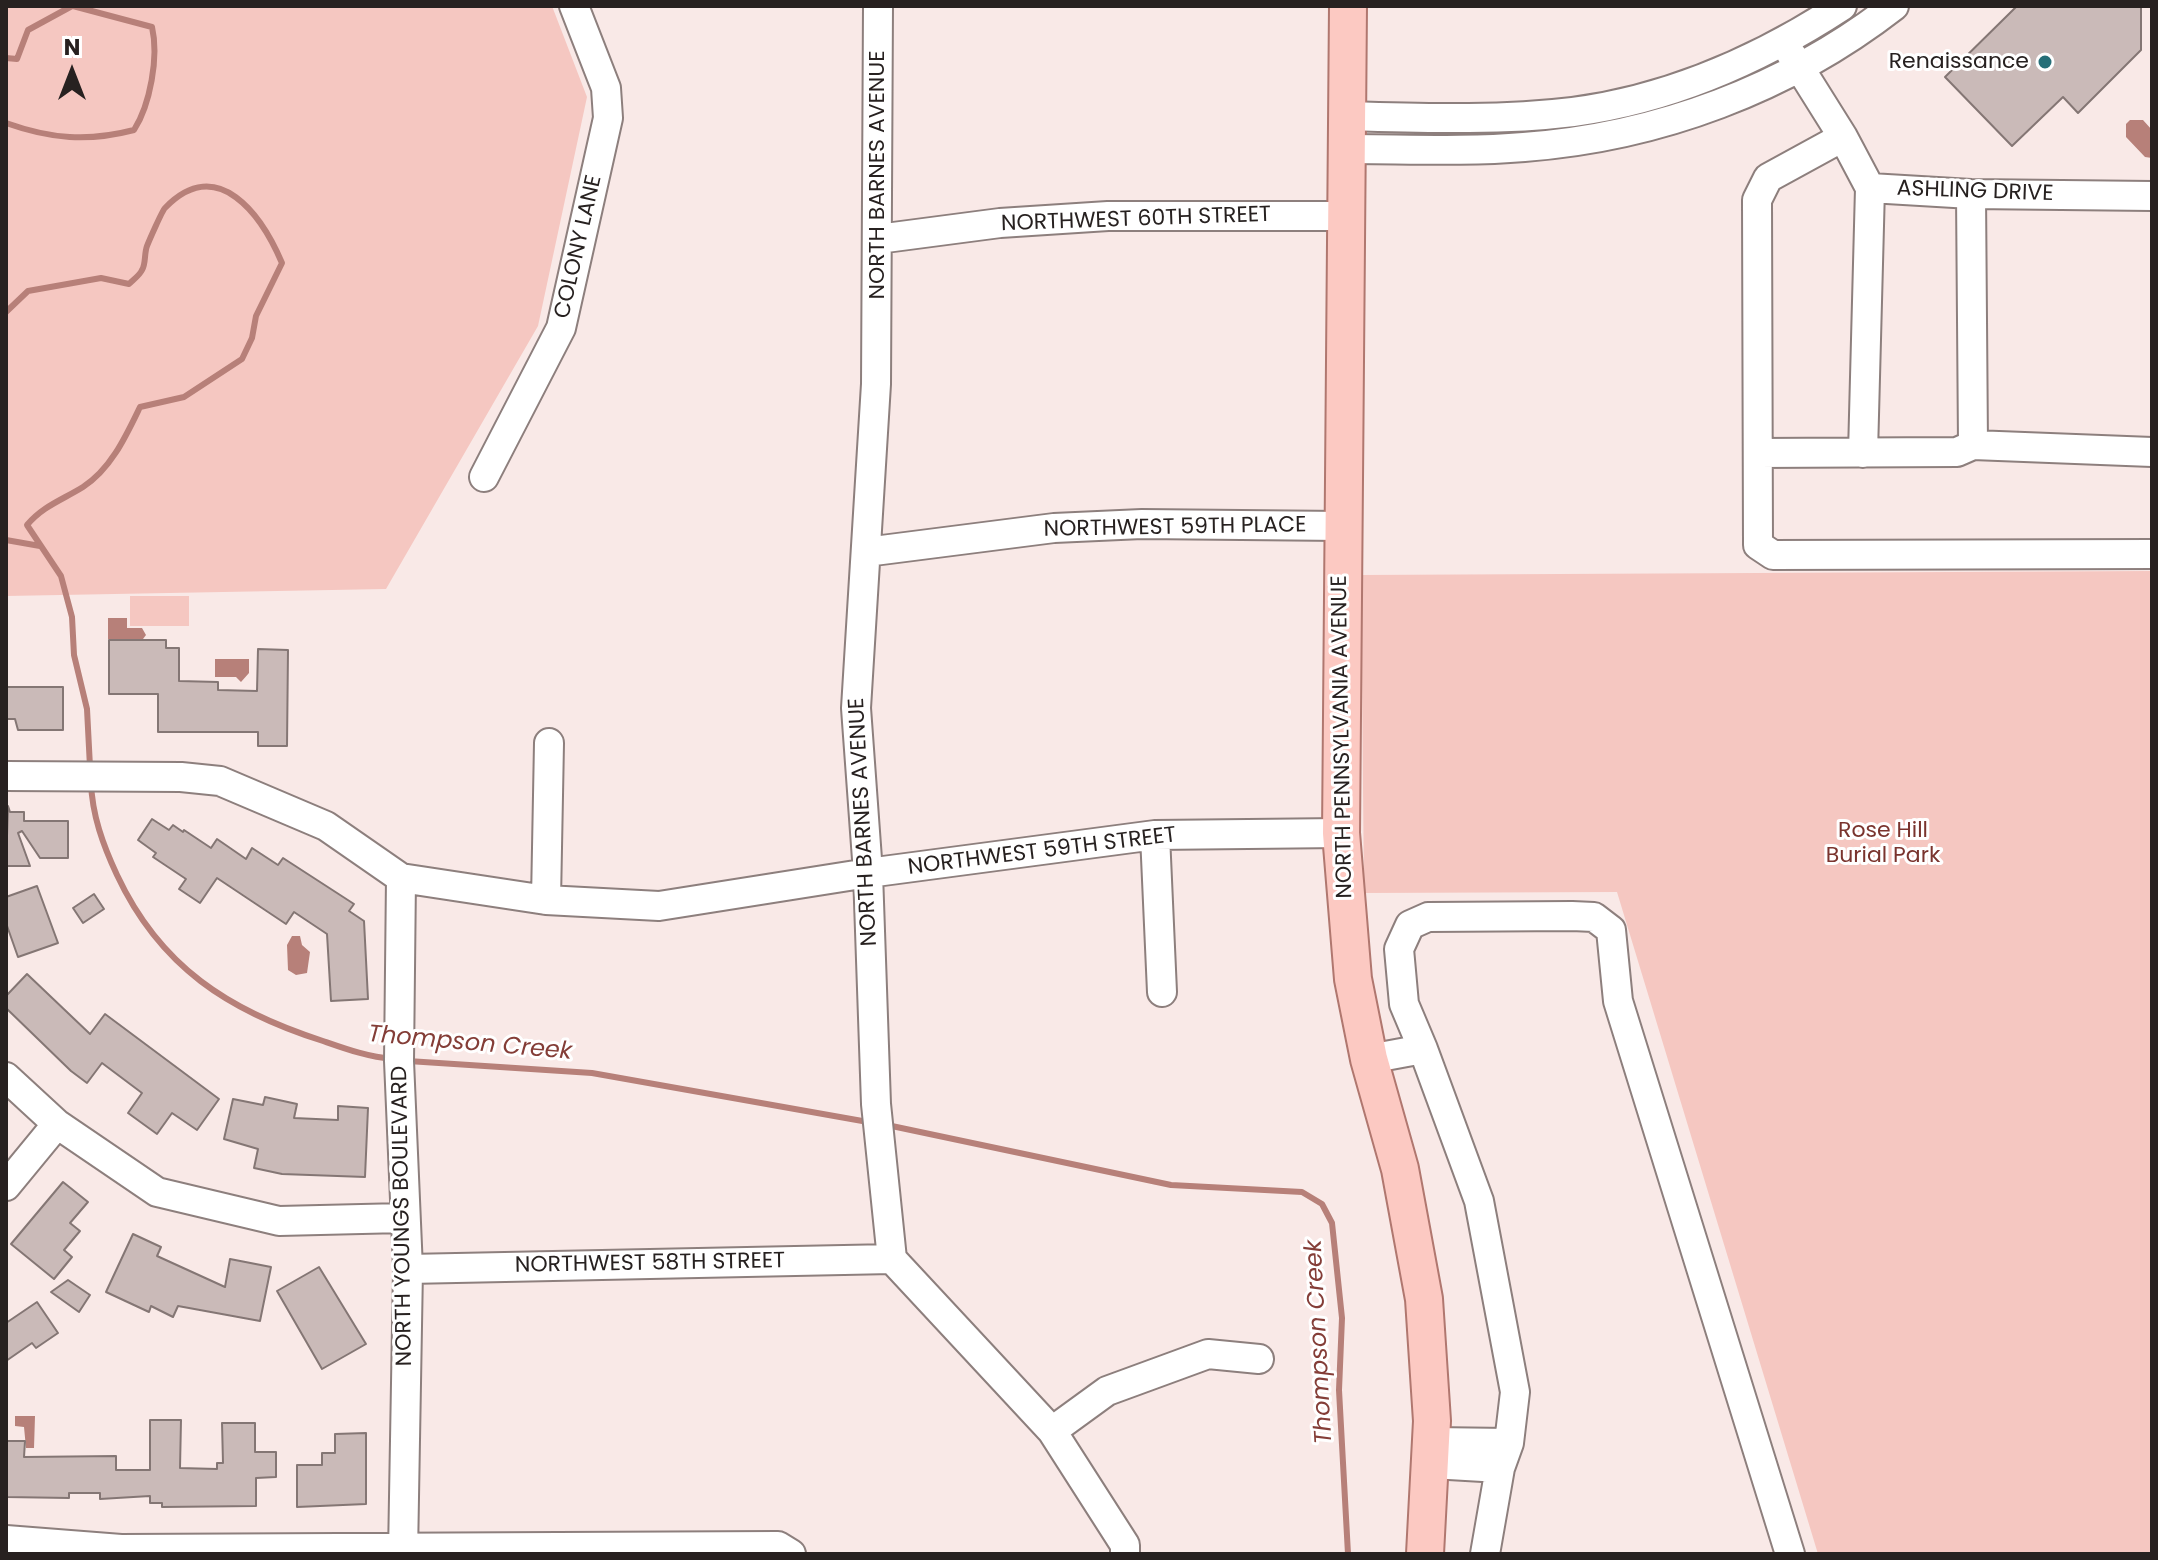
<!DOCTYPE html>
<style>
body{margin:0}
#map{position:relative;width:2158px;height:1560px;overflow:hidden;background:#f9e9e7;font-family:Poppins,sans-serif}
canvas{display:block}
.frame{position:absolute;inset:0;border:8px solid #272120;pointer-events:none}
.north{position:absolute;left:32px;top:32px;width:80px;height:80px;-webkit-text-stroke:6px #fff;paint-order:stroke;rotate:0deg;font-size:22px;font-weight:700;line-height:32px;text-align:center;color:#272120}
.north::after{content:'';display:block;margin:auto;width:28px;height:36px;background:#272120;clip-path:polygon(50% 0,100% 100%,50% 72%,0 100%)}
</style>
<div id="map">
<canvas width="2158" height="1560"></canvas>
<div class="frame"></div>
<div class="north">N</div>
</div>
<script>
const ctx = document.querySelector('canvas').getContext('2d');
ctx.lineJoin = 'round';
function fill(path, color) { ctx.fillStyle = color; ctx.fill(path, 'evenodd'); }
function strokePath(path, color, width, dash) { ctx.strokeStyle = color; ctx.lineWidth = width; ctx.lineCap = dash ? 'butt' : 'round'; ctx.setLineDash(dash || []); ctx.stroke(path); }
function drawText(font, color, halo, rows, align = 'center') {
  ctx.font = font + ' Poppins,sans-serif'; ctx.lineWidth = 6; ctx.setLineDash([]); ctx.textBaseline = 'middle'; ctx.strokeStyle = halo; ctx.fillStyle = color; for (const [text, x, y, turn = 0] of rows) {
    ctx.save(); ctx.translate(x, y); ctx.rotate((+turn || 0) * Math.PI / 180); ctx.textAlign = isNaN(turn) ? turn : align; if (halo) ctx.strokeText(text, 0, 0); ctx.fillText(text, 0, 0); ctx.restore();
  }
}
const green = new Path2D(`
 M6 6H552L587 97 538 326 386 589 6 596Z
 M2152 571V1554H1818L1617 892 1364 893 1361 575Z
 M130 596H189V626H130Z`);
const water = new Path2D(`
 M2130 120H2143L2152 130V158L2145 157 2126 137V124Z
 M108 618H127V628H142L146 635 143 639H108Z
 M215 659H249V673L241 682 236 677H215Z
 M292 936H300L302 945 310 952 307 973 296 975 288 970 287 945Z
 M15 1416H35L34 1448H26L24 1427 15 1426Z`);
const stream = new Path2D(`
 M6 58 17 59 28 30 72 6
 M6 123C51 139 88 142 134 130 150 105 159 57 152 27L73 6
 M6 312 28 291 101 278 129 284C133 280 140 275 142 270 146 264 144 254 147 246 149 241 162 211 165 208 218 153 262 216 282 263L256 316 252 338 242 359 184 397 140 407C126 436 111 469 83 487 62 500 43 506 27 525L61 576 72 617 74 655 87 709 90 767
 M6 540 40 546
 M91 782C92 815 103 845 117 875 160 967 229 1011 323 1041 346 1049 368 1057 393 1059
 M408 1061 592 1073 868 1122
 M887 1125 1171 1185 1302 1192 1322 1204 1332 1223 1342 1318 1339 1390 1348 1554`);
const building = new Path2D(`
 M2017 6H2141V50L2078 113 2063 97 2012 146 1945 77Z
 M109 640H166V648H179V681L218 682V690L257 691 258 649 288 650 287 746H258V732H158V694H109Z
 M6 687H63V730H18L15 719H6Z
 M8 806 10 812H24V821H68V858H40L22 831 18 833 30 866H6Z
 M152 819 169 830 173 825 183 832 184 830 211 848 217 839 246 859 252 848 278 865 283 858 354 904 349 911 364 921 368 999 331 1001 327 934 294 912 286 924 217 878 200 903 179 889 186 879 153 857 156 853 138 840Z
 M37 886 58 943 18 957 6 923V897Z
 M94 894 104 909 83 923 73 908Z
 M27 974 90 1034 105 1014 219 1099 197 1130 172 1113 157 1134 128 1113 142 1093 102 1063 87 1083 71 1071 6 1008V996Z
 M265 1097 297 1104 294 1118 338 1120V1106L368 1108 365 1177 282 1174 254 1168 258 1149 224 1139 233 1099 263 1105Z
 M63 1182 88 1202 70 1223 80 1231 64 1250 72 1257 54 1279 11 1244Z
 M133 1234 161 1247 157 1256 225 1287 230 1259 271 1267 260 1321 178 1306 173 1317 151 1306 149 1312 106 1292Z
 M319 1267 366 1344 322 1369 277 1291Z
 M68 1280 90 1295 79 1312 51 1292Z
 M37 1302 58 1333 36 1348 32 1343 6 1361V1323Z
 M150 1420H181L180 1468 217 1469V1463H223L222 1423H255V1452H276V1477L256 1478V1506L162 1507V1503H150V1496L100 1499V1493H69V1498L6 1497V1441H25L24 1457 116 1456V1470H150Z
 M366 1433V1504L297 1507V1465H322V1453H335V1434Z`);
const minor = new Path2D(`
 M878 6 876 384 856 708 868 873 876 1104 892 1259 1052 1431 1125 1545V1554
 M1791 54 1843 137 1870 188 1971 194 2152 196
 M1348 116C1422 118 1499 121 1573 112 1670 99 1761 59 1842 6
 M1843 137 1768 178 1757 200 1758 545 1773 555 2152 554
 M1348 149C1406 149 1466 152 1524 147 1658 137 1787 89 1894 6
 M878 239 1000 223 1108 216H1348
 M1973 445 2152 452
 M1758 453 1957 452 1973 445 1971 194
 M1863 453 1870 188
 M484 477 561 328 608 118 606 88 574 6
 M866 552 1054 528 1142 524 1341 526
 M6 776 181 777 220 781 326 826 401 878 546 900 659 906 868 873 1155 835 1341 833
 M1155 835 1162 992
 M401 878 399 1061 408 1269 403 1554
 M546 900 549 743
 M1423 1049 1479 1201 1515 1392 1509 1443 1500 1468 1485 1554
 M1369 1059 1423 1049 1404 1004 1399 949 1410 925 1428 917 1572 916 1594 917 1611 930 1618 1001 1790 1554
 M6 1077 57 1124 157 1192 279 1221 403 1218
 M6 1186 57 1124
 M408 1269 892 1259
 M1052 1431 1107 1391 1208 1354 1259 1359
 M1432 1442 1509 1443
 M1432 1464 1500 1468
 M6 1540 121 1549 778 1546 791 1554`);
const major = new Path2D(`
 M1348 6 1341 833 1353 979 1369 1059 1400 1169 1424 1299 1432 1421 1425 1554`);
const markers = [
 [2045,62,8,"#266f78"]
];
const poiNames = [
 ["Renaissance",2029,62]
];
const streetNames = [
 ["NORTH BARNES AVENUE",878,175,-90],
 ["ASHLING DRIVE",1975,192,2],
 ["NORTHWEST 60TH STREET",1136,220,-2],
 ["COLONY LANE",579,247,-77],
 ["NORTHWEST 59TH PLACE",1175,528,-1],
 ["NORTH PENNSYLVANIA AVENUE",1343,737,-91],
 ["NORTH BARNES AVENUE",864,822,-93],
 ["NORTHWEST 59TH STREET",1042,852,-7],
 ["NORTH YOUNGS BOULEVARD",403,1216,-91],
 ["NORTHWEST 58TH STREET",650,1264,-1]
];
const parkNames = [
 ["Rose Hill",1883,831],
 ["Burial Park",1883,856]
];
const waterNames = [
 ["Thompson Creek",470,1044,5],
 ["Thompson Creek",1320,1342,-93]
];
fill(green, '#f5c7c1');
fill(water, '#b78079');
strokePath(stream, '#b78079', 6);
fill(building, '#cabab8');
strokePath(building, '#847674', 2);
strokePath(minor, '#8d7f7d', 32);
strokePath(major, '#b0776f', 40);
strokePath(minor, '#fff', 28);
strokePath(major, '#fcc9c2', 36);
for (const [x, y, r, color] of markers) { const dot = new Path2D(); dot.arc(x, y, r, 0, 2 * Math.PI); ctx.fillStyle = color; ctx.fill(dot); strokePath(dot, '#fff', 3); }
drawText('22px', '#272120', '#fff', poiNames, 'right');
drawText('22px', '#272120', '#fff', streetNames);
drawText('22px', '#7a342e', '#fff', parkNames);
drawText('italic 24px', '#843d37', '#fff', waterNames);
</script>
